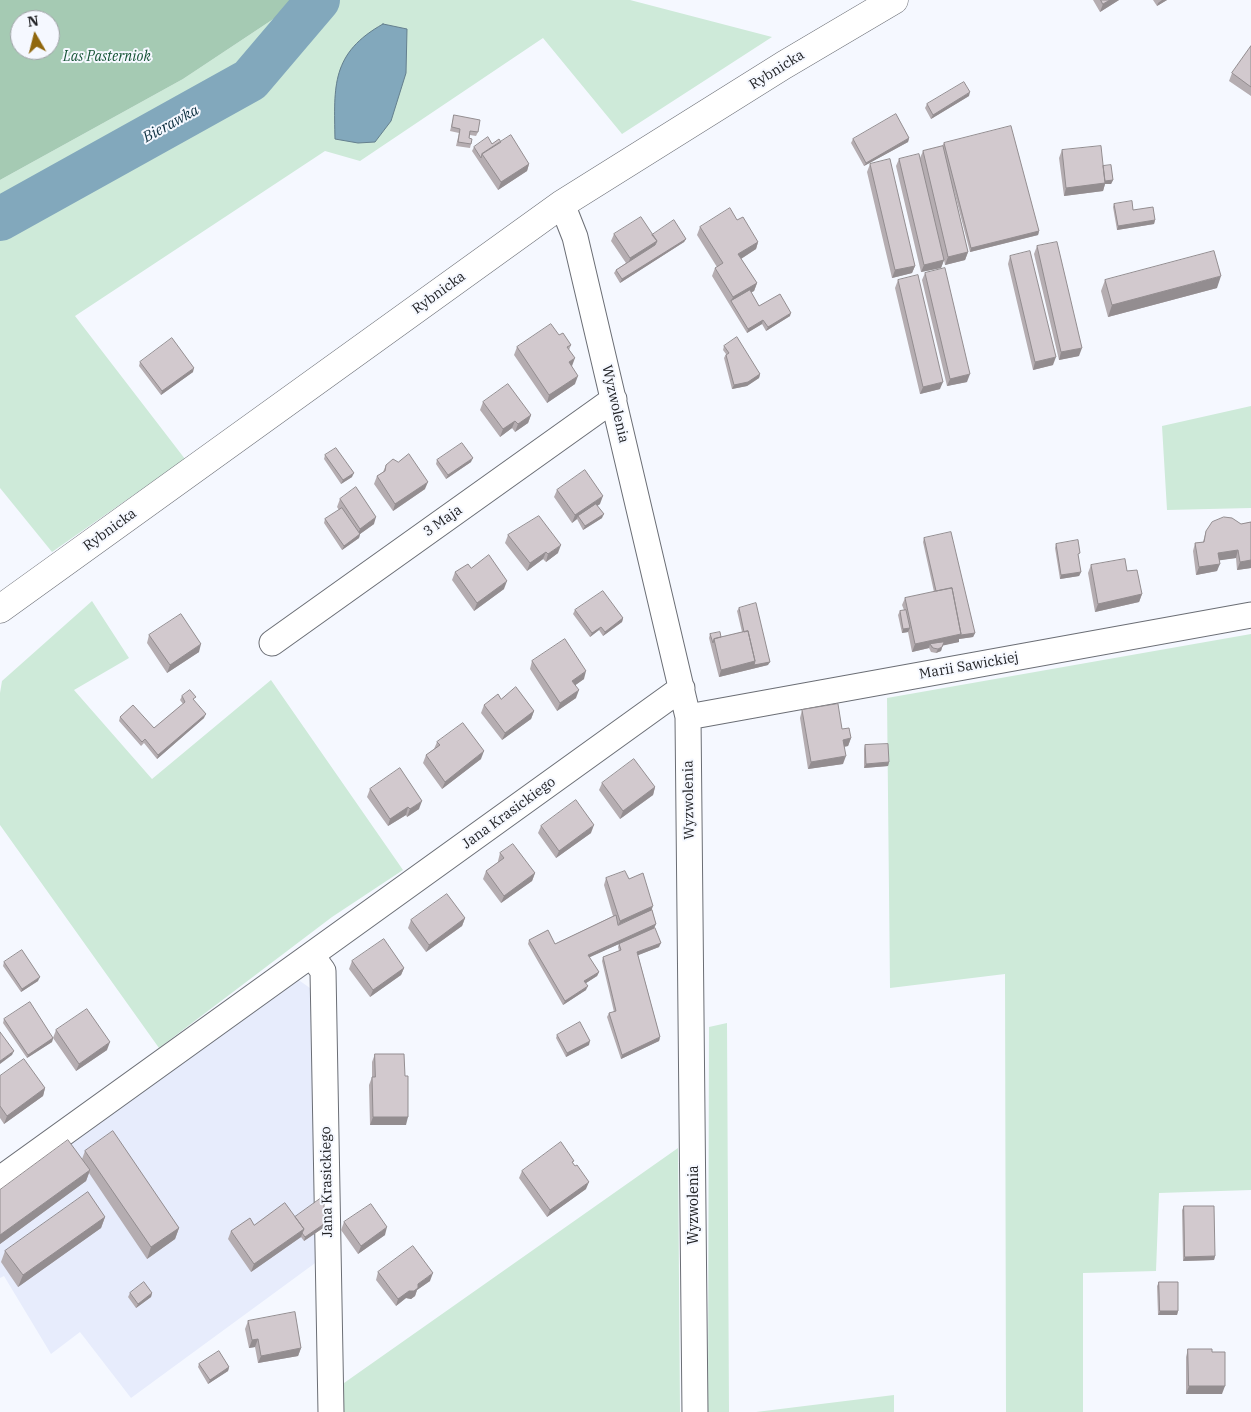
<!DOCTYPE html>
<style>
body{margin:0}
#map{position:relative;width:1251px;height:1412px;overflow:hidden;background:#f5f8ff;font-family:"IBM Plex Serif",serif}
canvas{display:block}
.north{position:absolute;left:10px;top:10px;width:50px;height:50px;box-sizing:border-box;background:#f5f8ff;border:1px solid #a0a2a7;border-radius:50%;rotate:352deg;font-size:14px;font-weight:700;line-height:20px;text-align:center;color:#202124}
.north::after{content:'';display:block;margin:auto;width:18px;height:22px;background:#90670e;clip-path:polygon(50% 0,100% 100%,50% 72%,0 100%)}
</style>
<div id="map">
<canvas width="1251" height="1412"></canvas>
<div class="north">N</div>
</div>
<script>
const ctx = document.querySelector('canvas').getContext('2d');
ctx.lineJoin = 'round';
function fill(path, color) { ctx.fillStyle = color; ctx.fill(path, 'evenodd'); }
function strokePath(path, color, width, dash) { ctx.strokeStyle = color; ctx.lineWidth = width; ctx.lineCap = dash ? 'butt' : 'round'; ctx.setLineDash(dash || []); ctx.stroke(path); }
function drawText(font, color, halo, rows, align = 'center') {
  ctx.font = font + ' "IBM Plex Serif",serif'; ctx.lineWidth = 4; ctx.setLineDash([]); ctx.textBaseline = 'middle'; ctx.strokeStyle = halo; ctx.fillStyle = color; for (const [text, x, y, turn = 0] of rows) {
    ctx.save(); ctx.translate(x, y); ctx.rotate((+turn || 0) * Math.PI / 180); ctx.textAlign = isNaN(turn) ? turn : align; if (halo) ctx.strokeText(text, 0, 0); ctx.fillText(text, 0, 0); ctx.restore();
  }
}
const built = new Path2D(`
 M293 976 317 993 322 1258 131 1398 80 1332 51 1354 4 1276 0 1278V1192Z`);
const green = new Path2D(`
 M302 0H630L772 37 622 134 543 38 360 161 325 151 75 316 185 459 52 552 0 488V180L183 79Z
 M1251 406V508L1167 510 1162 426Z
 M92 601 129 658 74 690 152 779 271 680 403 870 332 917 159 1048 0 825V693L2 681Z
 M1251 634V1190L1159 1193 1156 1271 1083 1273V1412H1006L1005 974 890 988 887 698Z
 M727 1023 729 1412H708L709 1027Z
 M678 1148 680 1412H344V1383Z
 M894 1395V1412H756Z`);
const forest = new Path2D(`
 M0 0H302L183 79 0 180ZM20 20H50V50H20Z`);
const water = new Path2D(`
 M383 24 407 29 406 73 391 121 375 142 358 143 335 139C334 86 331 53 383 24Z`);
const river = new Path2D(`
 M0 219 250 80 318 0`);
const street = new Path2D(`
 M562 204 575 237 688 717 695 1412
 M272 643 614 399
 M688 717 1251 615
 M312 956 323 971 331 1412
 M0 1179 682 688`);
const secondary = new Path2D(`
 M0 609 562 204 784 65 894 0`);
const wall = new Path2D(`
 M1093 0H1119L1100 12Z
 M1153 0H1167L1157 6Z
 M1251 46V96L1229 81 1232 73Z
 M969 96 931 119 925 108 927 104Z
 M454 115 478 132 476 136 470 135 469 138 471 144 470 148 456 146 459 133 450 131Z
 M909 138 908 142 864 166 851 143 853 139Z
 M501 142 529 164 527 171 498 190 472 151 474 147Z
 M944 143 1039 231 1038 235 970 252 953 187 968 252 965 260 945 265 944 260 941 268 921 272 896 166 899 159 920 158 923 151 942 146Z
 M1062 150 1113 180 1111 184H1105L1103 191 1064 196 1059 158Z
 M870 164 915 266 912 273 892 278 867 172Z
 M1114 204 1133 210 1155 220 1154 224 1117 230 1113 207Z
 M737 220 758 242 756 249 741 259 757 283 754 291 751 292 759 306 790 316 766 331 762 324 747 333 712 276 715 268 717 267 697 235 700 227Z
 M614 234 652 235 686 239 684 242 620 283 614 273 616 270 626 263 611 241Z
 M1037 246 1079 356 1059 360 1034 254Z
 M1010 256 1053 365 1033 370 1008 264Z
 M925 273 967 382 947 386 922 280Z
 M898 280 940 389 920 394 895 288Z
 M1105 280 1217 288 1108 317 1101 291Z
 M559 335 571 345 569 350 571 366 575 384 547 403 514 355 517 347Z
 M724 346 760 374 759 378 747 386 732 389 724 358 726 354 723 350Z
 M140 362 193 372 161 395 139 366Z
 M483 402 531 415 528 423 515 432 512 428 500 437 480 410Z
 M325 455 352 477 341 484 324 459Z
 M437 460 471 462 446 479 436 464Z
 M386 465 425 489 393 511 374 484 377 476 383 472Z
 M557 490 600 504 597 506 602 518 583 530 577 519 572 523 554 497Z
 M340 499 374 524 360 534 359 538 342 550 324 523 325 519 339 510 337 507Z
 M1251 522V568L1237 570 1236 558 1219 560 1217 571 1196 575 1193 551 1195 543 1203 542 1206 531Z
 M508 535 558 553 546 562 543 559 527 571 505 543Z
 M924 538 975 633 973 637 959 639V642L943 645 941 651 936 653 931 652 929 648 912 652 908 632 902 633 898 615 900 611 904 610 902 605 905 598 934 592 923 542Z
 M1056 544 1079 557H1078L1081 572 1079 576 1060 579 1055 548Z
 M1091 565 1127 571 1142 594 1139 602 1095 612 1088 573Z
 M471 568 504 589 474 611 452 580 455 572Z
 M739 608 768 665 719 677 709 638 710 634 721 637 742 632 737 611Z
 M575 610 623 618 622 622 603 636 599 630 590 637 573 614Z
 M149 635 199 652 167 673 147 643Z
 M532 661 584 679 575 685 576 698 557 711 530 669Z
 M182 696 194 701 204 718 157 759 144 743 141 746 119 721 120 717 154 728 183 704 180 700Z
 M501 699 534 711 531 719 502 740 481 713 484 705Z
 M802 710 842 729 851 738 848 746 844 747 843 764 808 769 800 718Z
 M437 742 481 759 442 789 423 763 426 755 434 749Z
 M865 745 889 762 888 766 864 768V749Z
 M602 783 655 787 653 795 620 819 599 790Z
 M370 789 419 809 407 817 406 815 388 826 367 797Z
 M541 826 591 833 556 858 538 833Z
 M500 853 535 873 532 881 501 903 483 879 486 871 498 862V861Z
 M606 878 629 879 652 910 656 924 654 928 659 947 638 955 660 1037 659 1041 621 1059 607 1017 609 1013 614 1012 602 961 603 957 619 951 618 947 619 944 589 957 599 972 597 976 586 983V990L563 1005 528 944 529 940 555 944 613 916 604 885Z
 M465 918 462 926 426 952 408 928 411 920Z
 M352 961 404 968 401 975 370 997 349 969Z
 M4 962 38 981 21 992 3 966Z
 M4 1019 53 1038 52 1042 27 1058 3 1023Z
 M56 1030 107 1050 76 1071 53 1038Z
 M557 1035 589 1045 566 1057 556 1038Z
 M375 1054 406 1125H370L369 1085 372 1077V1062Z
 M0 1076 45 1088 43 1096 4 1124 0 1118Z
 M85 1151 179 1228 175 1239 147 1259 89 1173 86 1181 0 1244V1190L82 1159Z
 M573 1163 586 1189 547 1217 519 1178 522 1171Z
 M1184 1206 1215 1256 1214 1260 1183 1261 1182 1210Z
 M105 1217 101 1228 18 1287 1 1262 5 1251Z
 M295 1217 324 1224 323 1228 304 1241 301 1237 251 1272 228 1239 231 1231 254 1225Z
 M344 1222 385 1235 358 1254 341 1230Z
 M378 1272 430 1281 417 1290 415 1296 411 1299 406 1298 396 1306 376 1280Z
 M1159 1282 1178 1311 1177 1315H1158L1157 1286Z
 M130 1293H152L151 1297 136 1308 128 1297Z
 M248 1321 301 1348 298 1356 258 1363 255 1347 249 1348 245 1329Z
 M1188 1349 1212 1352 1222 1394H1186V1357Z
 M199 1364 229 1367 228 1371 208 1384 198 1367Z`);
const shadedWall = new Path2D(`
 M1110 0H1119L1100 12 1103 4Z
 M1162 0H1167L1157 6 1158 3Z
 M970 92 969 96 931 119 933 115Z
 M909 138 908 142 864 166 866 163Z
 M529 164 527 171 498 190 501 182Z
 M1113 180 1111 184H1105L1103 191 1064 196 1066 188 1103 181Z
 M1155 220 1154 224 1117 230 1118 226Z
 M1039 231 1038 235 970 252 971 248Z
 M686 239 684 242 620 283 622 279Z
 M657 241 654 249 628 266 630 258Z
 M758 242 756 249 736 262 738 254Z
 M968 252 965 260 945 265 948 257Z
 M944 260 941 268 921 272 924 265Z
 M915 266 912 273 892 278 895 270Z
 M1221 276 1217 288 1108 317 1112 305Z
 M757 283 754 291 733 303 731 301 733 297Z
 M791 313 790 316 766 331 768 327Z
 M763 320 762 324 747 333 748 329Z
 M1082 348 1079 356 1059 360 1061 352Z
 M1056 357 1053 365 1033 370 1035 362Z
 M575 358 572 366 566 370 569 362Z
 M194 368 193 372 161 395 162 391Z
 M760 374 759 378 747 386 732 389 734 385Z
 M970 374 967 382 947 386 950 379Z
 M578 376 575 384 547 403 549 395Z
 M943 382 940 389 920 394 923 387Z
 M531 415 528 423 515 432 518 424Z
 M515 421 512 428 500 437 503 429Z
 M473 458 471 462 446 479 448 475Z
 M354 473 352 477 341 484 343 480Z
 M428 482 425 489 393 511 395 504Z
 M603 496 600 504 579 518 578 516 577 519 572 523 575 515Z
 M604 514 602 518 583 530 585 526Z
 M376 517 374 524 360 534 359 538 342 550 344 546 357 536 360 529Z
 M561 545 558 553 546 562 548 554Z
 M1238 550 1236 558 1215 561 1218 553Z
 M546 552 543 559 527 571 530 563Z
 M1251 560V568L1237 570 1240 562Z
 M1220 564 1217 571 1196 575 1199 567Z
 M1081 572 1079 576 1060 579 1061 575Z
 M507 581 504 589 474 611 477 603Z
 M1142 594 1139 602 1095 612 1098 604Z
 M623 618 622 622 603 636 605 632Z
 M601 627 599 630 590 637 592 633Z
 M910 628 908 632 902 633 903 629Z
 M975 633 973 637 959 639V642L932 648 930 644 929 648 912 652 915 644 961 634Z
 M201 644 199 652 167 673 170 665Z
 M942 647 941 651 936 653 938 649Z
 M755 661 770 662 768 665 719 677 721 670Z
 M586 671 584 679 570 689 572 681Z
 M579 690 576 698 557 711 560 703Z
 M534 711 531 719 502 740 505 733Z
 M206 714 204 718 157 759 158 755Z
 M851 738 848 746 841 747 843 740Z
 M484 751 481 759 442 789 445 782Z
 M846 756 843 764 808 769 811 762Z
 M889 762 888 766 864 768 866 764Z
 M655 787 653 795 620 819 623 811Z
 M422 801 419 809 407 817 410 809Z
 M408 807 406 815 388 826 390 819Z
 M594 825 591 833 556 858 559 851Z
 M535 873 532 881 501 903 504 896Z
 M653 906 650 914 617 929 620 921Z
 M465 918 462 926 426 952 429 945Z
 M656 924 654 928 586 959 588 955Z
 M661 943 659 947 636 956 637 952Z
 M404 968 401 975 370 997 373 990Z
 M599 972 597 976 583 985 584 981Z
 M40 977 38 981 21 992 22 989Z
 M588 986 586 990 563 1005 565 1001Z
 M660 1037 659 1041 621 1059 622 1055Z
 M53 1038 52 1042 27 1058 28 1055Z
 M590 1041 589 1045 566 1057 567 1053Z
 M110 1042 107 1050 76 1071 79 1064Z
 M14 1051 12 1055 0 1064V1061Z
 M45 1088 43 1096 4 1124 7 1116Z
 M373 1117H408L406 1125H370Z
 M90 1170 86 1181 0 1244V1235Z
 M589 1182 586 1189 547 1217 550 1210Z
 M105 1217 101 1228 18 1287 23 1275Z
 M324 1224 323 1228 304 1241 305 1237Z
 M387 1227 385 1235 358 1254 361 1246Z
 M179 1228 175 1239 147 1259 151 1247Z
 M304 1229 301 1237 251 1272 254 1264Z
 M1215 1256 1214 1260 1183 1261 1185 1257Z
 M433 1273 430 1281 417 1290 415 1296 411 1299 406 1298 396 1306 398 1299Z
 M152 1293 151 1297 136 1308 138 1304Z
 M1160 1311H1178L1177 1315H1158Z
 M258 1339 255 1347 249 1348 252 1340Z
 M301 1348 298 1356 258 1363 261 1356Z
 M229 1367 228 1371 208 1384 210 1380Z
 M1189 1386H1225L1222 1394H1186Z`);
const building = new Path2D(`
 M1101 0H1110L1103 4Z
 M1251 46V87L1232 73Z
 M964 82 970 92 933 115 927 104Z
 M896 114 909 138 866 163 853 139Z
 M454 115 480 120 478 132 470 131 469 138 472 139 471 144 458 142 460 129 452 127Z
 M1011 126 1039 231 971 248 944 143Z
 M511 135 529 164 501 182 482 154Z
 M488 137 492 144 499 139 501 142 482 154 481 158 474 147Z
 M943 146 968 252 948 257 923 151Z
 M1101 146 1105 183 1066 188 1062 150Z
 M919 154 944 260 924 265 899 159Z
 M890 159 915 266 895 270 870 164Z
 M1111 165 1113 180 1105 181 1103 166Z
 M1132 201 1133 210 1153 207 1155 220 1118 226 1114 204Z
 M730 208 737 220 743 217 758 242 738 254 757 283 733 297 715 268 723 263 700 227Z
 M641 217 657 241 630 258 614 234Z
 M674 220 686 239 622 279 616 270 655 245 657 241 652 235Z
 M1057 242 1082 348 1061 352 1037 246Z
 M1030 251 1056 357 1035 362 1010 256Z
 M1214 251 1221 276 1112 305 1105 280Z
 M945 268 970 374 950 379 925 273Z
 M918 275 943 382 923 387 898 280Z
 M750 290 759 306 780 294 791 313 768 327 763 320 748 329 731 301Z
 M551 324 559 335 563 333 571 345 567 347 575 358 569 362 578 376 549 395 517 347Z
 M737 337 760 374 748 382 734 385 726 355 729 353 724 346Z
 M172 338 194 368 162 391 140 362Z
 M508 384 531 415 518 424 515 421 503 429 483 402Z
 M462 443 473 458 448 475 437 460Z
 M336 448 354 473 343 480 325 455Z
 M409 454 428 482 395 504 377 476 385 471 386 465 393 459 398 462Z
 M585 470 603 496 575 515 557 490Z
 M356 487 376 517 360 529 340 499Z
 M596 504 604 514 585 526 578 516Z
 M342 508 360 534 344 546 325 519Z
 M539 516 561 545 548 554 546 552 530 563 508 535Z
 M1224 517 1232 518 1241 524 1251 522V560L1240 562 1238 550 1218 553 1220 564 1199 567 1195 543 1204 542 1206 531 1212 522Z
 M951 532 975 633 961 635V634L952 588 936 591 924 538Z
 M1078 540 1080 553 1078 554 1081 572 1061 575 1056 544Z
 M489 555 507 581 477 603 455 572 468 564 471 568Z
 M1125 559 1127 571 1137 570 1142 594 1098 604 1091 565Z
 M952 588 961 634 915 644 905 598Z
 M603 591 623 618 605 632 601 627 592 633 575 610Z
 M756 603 770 662 754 665 755 661 748 631 744 632 739 608Z
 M906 610 910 628 903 629 900 611Z
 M181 614 201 644 170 665 149 635Z
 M748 631 755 661 721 670 714 639Z
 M720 632 721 637 714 639 713 643 710 634Z
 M565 639 586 671 572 681 579 690 560 703 532 661Z
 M944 642 942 647 938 649 933 648 930 644Z
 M516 687 534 711 505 733 484 705 498 694 501 699Z
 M190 690 196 697 193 699 206 714 158 755 145 739 142 742 120 717 133 705 154 728 185 702 182 696Z
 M838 704 842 729 849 728 851 738 843 740 846 756 811 762 802 710Z
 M463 723 484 751 445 782 426 755 440 745 437 742Z
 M888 744 889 762 866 764 865 745Z
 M634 759 655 787 623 811 602 783Z
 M400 768 422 801 410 809 408 807 390 819 370 789Z
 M576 800 594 825 559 851 541 826Z
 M513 844 535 873 504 896 486 871 504 858 500 853Z
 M625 871 629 879 643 873 653 906 620 921 606 878Z
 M447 894 465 918 429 945 411 920Z
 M652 910 656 924 588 955 599 972 584 981 588 986 565 1001 529 940 548 930 555 944 616 915 618 925Z
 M655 928 661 943 637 952 660 1037 622 1055 609 1013 616 1011 603 957 621 950 619 944Z
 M384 939 404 968 373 990 352 961Z
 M22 950 40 977 22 989 4 962Z
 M30 1002 53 1038 28 1055 4 1019Z
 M87 1009 110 1042 79 1064 56 1030Z
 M580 1022 590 1041 567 1053 557 1035Z
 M0 1032 14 1051 0 1061Z
 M375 1054H404L405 1076H408V1117H373L372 1077H375Z
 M24 1059 45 1088 7 1116 0 1106V1076Z
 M113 1131 179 1228 151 1247 85 1151Z
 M68 1140 90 1170 0 1235V1190Z
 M561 1142 574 1161 572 1162 575 1166 577 1165 589 1182 550 1210 522 1171Z
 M88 1192 105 1217 23 1275 5 1251Z
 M324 1196V1224L305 1237 302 1233 304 1229 295 1217Z
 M285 1203 304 1229 254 1264 231 1231 250 1218 254 1225Z
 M371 1204 387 1227 361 1246 344 1222Z
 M1184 1206H1214L1215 1256 1185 1257Z
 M413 1246 433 1273 418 1284V1288L414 1291H409L398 1299 378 1272Z
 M144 1282 152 1293 138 1304 130 1293Z
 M1159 1282H1178V1311H1160Z
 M295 1312 301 1348 261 1356 258 1339 252 1340 248 1321Z
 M1188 1349H1212V1352H1225V1386H1189Z
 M219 1351 229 1367 210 1380 199 1364Z`);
const parkNames = [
 ["Las Pasterniok",107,57]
];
const streetNames = [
 ["Rybnicka",777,70,-32],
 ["Rybnicka",439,293,-36],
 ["Wyzwolenia",615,404,77],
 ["3 Maja",443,521,-35],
 ["Rybnicka",110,530,-36],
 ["Marii Sawickiej",969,666,-10],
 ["Wyzwolenia",689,800,-91],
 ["Jana Krasickiego",509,813,-36],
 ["Jana Krasickiego",327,1182,-91],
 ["Wyzwolenia",694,1205,-90]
];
const waterNames = [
 ["Bierawka",171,124,-29]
];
fill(built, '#e7ecfc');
fill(green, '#ceead9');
fill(forest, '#a5cab3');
fill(water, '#82a8bc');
strokePath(water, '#65808e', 1);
strokePath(river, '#82a8bc', 44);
strokePath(street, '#6b6e75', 27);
strokePath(secondary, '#6b6e75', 29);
strokePath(street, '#fff', 25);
strokePath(secondary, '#fff', 28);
fill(wall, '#b5adb1');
fill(shadedWall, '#938d90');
fill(building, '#d2c9ce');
strokePath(building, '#938d90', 1);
drawText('italic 14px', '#165436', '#f5f8ff', parkNames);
drawText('14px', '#202124', '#f5f8ff', streetNames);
drawText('italic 15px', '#0d3040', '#f5f8ff', waterNames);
</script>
